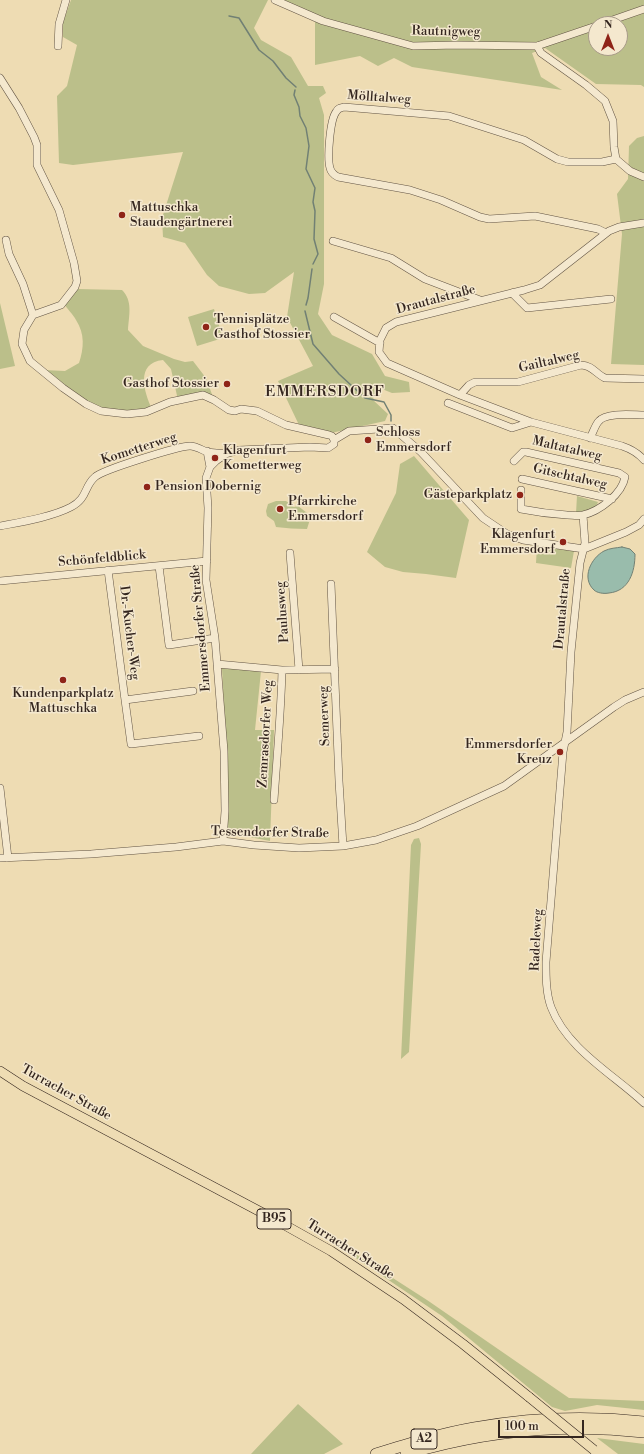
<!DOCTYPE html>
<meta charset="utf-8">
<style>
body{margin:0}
#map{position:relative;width:644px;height:1454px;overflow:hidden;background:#eedcb3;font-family:"Libre Bodoni",serif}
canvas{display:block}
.north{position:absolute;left:588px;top:16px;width:40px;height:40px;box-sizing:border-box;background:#f4e8ce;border:1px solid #a79a88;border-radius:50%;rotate:0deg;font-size:11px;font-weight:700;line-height:16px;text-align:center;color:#34261f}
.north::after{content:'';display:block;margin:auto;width:14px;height:18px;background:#8f2418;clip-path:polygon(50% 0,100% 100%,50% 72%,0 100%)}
.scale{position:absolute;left:498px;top:1420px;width:86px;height:18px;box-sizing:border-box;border:2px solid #34261f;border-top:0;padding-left:5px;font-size:12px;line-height:14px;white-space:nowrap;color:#34261f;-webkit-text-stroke:3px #f4e8ce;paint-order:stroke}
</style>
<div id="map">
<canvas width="644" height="1454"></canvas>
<div class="north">N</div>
<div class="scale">100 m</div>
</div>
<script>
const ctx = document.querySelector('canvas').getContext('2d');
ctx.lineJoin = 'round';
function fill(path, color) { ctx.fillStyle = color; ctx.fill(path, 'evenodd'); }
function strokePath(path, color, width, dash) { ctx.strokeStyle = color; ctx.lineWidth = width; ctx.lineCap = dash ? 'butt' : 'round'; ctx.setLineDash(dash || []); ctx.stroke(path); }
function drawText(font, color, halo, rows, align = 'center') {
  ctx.font = font + ' "Libre Bodoni",serif'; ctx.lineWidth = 3; ctx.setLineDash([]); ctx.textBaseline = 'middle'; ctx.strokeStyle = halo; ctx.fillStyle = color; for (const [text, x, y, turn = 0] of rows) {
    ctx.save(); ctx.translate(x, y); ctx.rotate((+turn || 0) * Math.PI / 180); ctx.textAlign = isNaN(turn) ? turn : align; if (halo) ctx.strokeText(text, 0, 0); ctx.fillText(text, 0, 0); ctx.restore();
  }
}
const green = new Path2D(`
 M71 0H268L254 28 261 40 291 57 308 86H323L326 93 319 98 324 115V284L318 314 332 335 372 354 385 376 409 382 410 392 392 393 377 387 373 400 388 414 385 421 331 433 299 425 278 381 313 366 287 317 294 272 265 293 249 294 219 286 207 275 185 243 163 237 162 218 183 152 73 165 59 163 57 96 67 86 77 45 63 37V22Z
 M282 0H644V87L641 85 596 84 545 48 532 53 541 77 562 90 412 67 394 58 378 66 360 56 315 65V15ZM596 24H620V48H596Z
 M644 136V365L611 364 622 234 617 194 628 179 629 146 637 138Z
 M77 289 122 290C133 301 129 315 128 330L143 346 174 359 185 362 193 361 206 378 214 400 209 398 178 400 171 369 163 360C135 363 144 392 152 409L141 412 97 409 43 370 65 371 79 363C84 348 85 334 76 320 73 314 67 309 63 302Z
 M0 303 15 366 0 369Z
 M214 309 223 338 197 346 188 317Z
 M414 456 469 520 456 578 426 574 403 572 385 567 367 552 396 493 400 464Z
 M577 496 598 502C596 510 584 512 576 513Z
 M276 501H286L294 507 298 506 311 516 307 529C296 529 286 528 276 527L274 521 267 516 266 511 268 504Z
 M537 546 574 551 571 568 536 563Z
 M222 668 261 671 255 730H274L270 841 229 833 227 828 228 794Z
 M419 838 421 844 409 1052 401 1059 411 845 414 839Z
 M343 1246 427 1300 569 1398 644 1401V1410L597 1405 565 1411 552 1407 442 1316 341 1248Z
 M298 1404 343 1444 324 1454H251Z
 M597 1438 644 1444V1454H618Z`);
const water = new Path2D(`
 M622 547 630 549 635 554C635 572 629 591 609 593 604 594 597 593 594 590 581 578 591 558 604 551 610 548 616 548 622 547Z`);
const stream = new Path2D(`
 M229 16 239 18 259 50 273 61 286 78 296 87
 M295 90 294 95 299 107 300 116 306 128 309 146 306 169 315 188 313 202 315 211 314 239 318 254 313 264
 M306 305 308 298 312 269
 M305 311 313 344 339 374 365 398 384 402 391 415V421`);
const minor = new Path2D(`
 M275 0 323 21 413 46 457 45 537 46 596 26
 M601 24 644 9
 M58 46 59 24 66 0
 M537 46 541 53 586 85 605 101 613 121 614 147 616 159 630 171 644 177
 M0 78 19 108 34 137 37 145V165L59 210 74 263 77 281 75 287 61 305 33 315 24 330 22 344 30 361 63 388 86 404 101 411 127 414 146 412 170 402 203 395 214 400 229 410 235 411 241 409 257 411 286 425 329 435 332 436 334 440
 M644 223 619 227 609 231 540 285 524 290 396 322 386 328 380 340 379 352 387 363 460 395 531 422 622 446C631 449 638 453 644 460
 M606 233 598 229 535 216 489 219 480 217 441 200 410 190 338 177C334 175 331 173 330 168 327 158 330 120 336 112 338 108 340 108 344 107L449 116 524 140 557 159 568 162H602L616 159
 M6 240 9 254 23 284 33 315
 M333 241 391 258 425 279 480 300
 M512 293 527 308 611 299
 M334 317 380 343
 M460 395 469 385 475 382H518L581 365C592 365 596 374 605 378L644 379
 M448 403 512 428 531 422
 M590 438C593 433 595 425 599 421 607 412 633 415 644 415
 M334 440 349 431 393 428 421 452 483 518 507 534 523 540 584 549 626 532 639 525 644 519
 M207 451 210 467
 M514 461 523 452H526L619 473 625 477C622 494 600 511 583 515 578 516 572 515 567 515 551 514 536 512 521 509V490
 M522 479 612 499
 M583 515 585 543 580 563 571 652 567 732 563 752 546 962C546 977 546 993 551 1007 567 1049 613 1074 644 1103
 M0 526C21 522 52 517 71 507 88 498 84 486 95 477 102 470 179 446 190 446 196 446 202 450 207 452 213 453 220 453 226 454
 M290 553 299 670
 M159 566 169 645 215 638
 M108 570 125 700 193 691
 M0 581 207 561
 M331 584 339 781 343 846
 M217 664 282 670 335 669
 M125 700 131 744 199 736
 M0 788 8 858
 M274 800C277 756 281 713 282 670
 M223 841 225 811 224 751 215 638 206 580 208 508 206 478 210 467 216 461 226 454 239 450 310 447 328 448 334 444V440
 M0 858 91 854 176 847 223 841 254 845 299 848 343 846 376 840 417 826 504 786 614 707 625 700 644 692`);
const major = new Path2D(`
 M0 1071 23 1086 274 1219 331 1251 403 1299 463 1344 529 1397`);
const highway = new Path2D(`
 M376 1454C408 1444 440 1434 474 1428 530 1418 587 1416 644 1422
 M406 1454C483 1431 565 1423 644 1432`);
const majorBridge = new Path2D(`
 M529 1397 594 1450`);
const markers = [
 [122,215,4,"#8f2418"],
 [206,327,4,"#8f2418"],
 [227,384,4,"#8f2418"],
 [368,440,4,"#8f2418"],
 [215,458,4,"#8f2418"],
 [147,487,4,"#8f2418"],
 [520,495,4,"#8f2418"],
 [280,509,4,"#8f2418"],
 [563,542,4,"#8f2418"],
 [63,680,4,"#8f2418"],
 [560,752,4,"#8f2418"]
];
const shields = [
 [274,1219,34],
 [424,1439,26]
];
const shieldNames = [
 ["B95",274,1219],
 ["A2",424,1439]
];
const streetNames = [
 ["Rautnigweg",446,32,1],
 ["Mölltalweg",379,98,4],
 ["Drautalstraße",436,300,-15],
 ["Gailtalweg",549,362,-13],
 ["Kometterweg",139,449,-18],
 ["Maltatalweg",567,449,13],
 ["Gitschtalweg",570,477,13],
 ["Schönfeldblick",102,559,-5],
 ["Drautalstraße",563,609,-85],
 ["Paulusweg",283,612,-94],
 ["Emmersdorfer Straße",201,628,-95],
 ["Dr.-Kucher-Weg",129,633,83],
 ["Semerweg",325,716,-92],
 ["Zemrasdorfer Weg",266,734,-87],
 ["Tessendorfer Straße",270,833,1],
 ["Radeleweg",537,940,-87],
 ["Turracher Straße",66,1093,29],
 ["Turracher Straße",350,1250,32]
];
const poiNames = [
 ["Mattuschka",130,208],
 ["Staudengärtnerei",130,223],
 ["Tennisplätze",214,320],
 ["Gasthof Stossier",214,335],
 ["Gasthof Stossier",219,384,"right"],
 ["Schloss",376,433],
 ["Emmersdorf",376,448],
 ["Klagenfurt",223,451],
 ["Kometterweg",223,466],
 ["Pension Dobernig",155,487],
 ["Gästeparkplatz",512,495,"right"],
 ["Pfarrkirche",288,502],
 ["Emmersdorf",288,517],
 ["Klagenfurt",555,535,"right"],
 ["Emmersdorf",555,550,"right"],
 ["Kundenparkplatz",63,694,"center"],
 ["Mattuschka",63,709,"center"],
 ["Emmersdorfer",552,745,"right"],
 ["Kreuz",552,760,"right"]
];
const quarterNames = [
 ["EMMERSDORF",325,392]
];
fill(green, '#bbbf8a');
fill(water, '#99bcac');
strokePath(water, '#718074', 1);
strokePath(stream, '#718074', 1.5);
strokePath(minor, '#625444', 8);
strokePath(major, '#34261f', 10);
strokePath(highway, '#34261f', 12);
strokePath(minor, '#f4e8ce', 7);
strokePath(major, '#eedcb3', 9);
strokePath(highway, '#eedcb3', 11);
strokePath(majorBridge, '#34261f', 10, []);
strokePath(majorBridge, '#eedcb3', 9);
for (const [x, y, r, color] of markers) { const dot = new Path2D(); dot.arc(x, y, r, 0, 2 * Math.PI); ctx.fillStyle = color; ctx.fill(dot); strokePath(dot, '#f4e8ce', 1.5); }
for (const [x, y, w] of shields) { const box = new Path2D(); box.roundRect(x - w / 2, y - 10, w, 20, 3); ctx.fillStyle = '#f4e8ce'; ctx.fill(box); strokePath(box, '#34261f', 1); }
drawText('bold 12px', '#34261f', null, shieldNames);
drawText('13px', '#34261f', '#f4e8ce', streetNames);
drawText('13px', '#34261f', '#f4e8ce', poiNames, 'left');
ctx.letterSpacing = '1px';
drawText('15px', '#34261f', '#f4e8ce', quarterNames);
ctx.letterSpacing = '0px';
</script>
